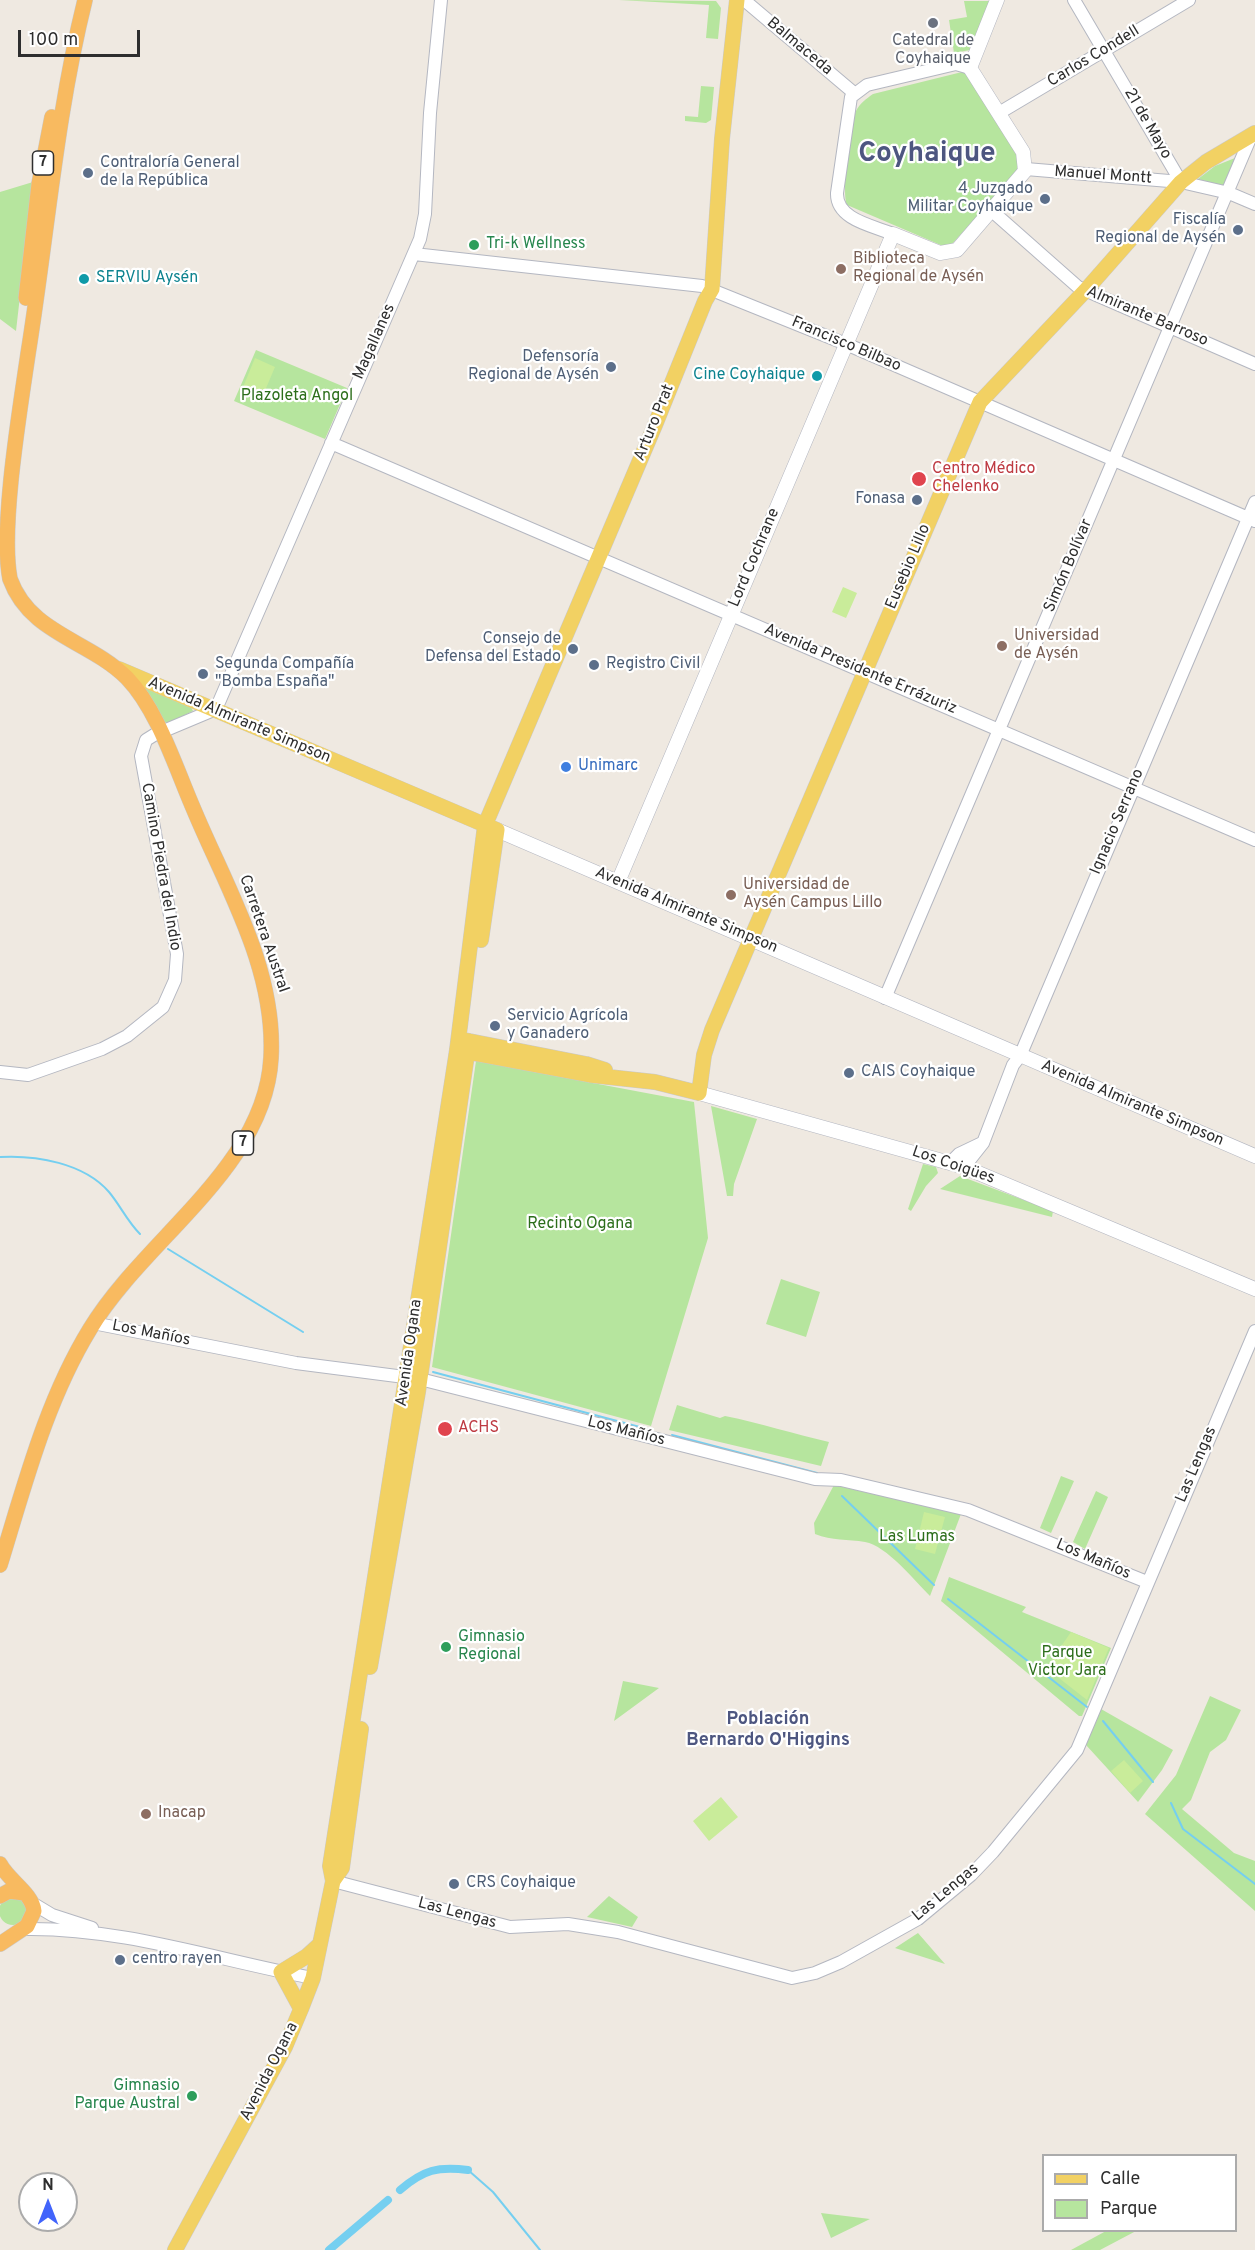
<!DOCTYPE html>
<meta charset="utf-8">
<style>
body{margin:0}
#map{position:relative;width:1255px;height:2250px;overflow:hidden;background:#efe9e1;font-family:Overpass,sans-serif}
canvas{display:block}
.legend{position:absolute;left:1042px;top:2154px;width:195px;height:78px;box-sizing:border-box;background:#fff;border:2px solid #ababab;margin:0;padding:8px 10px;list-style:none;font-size:18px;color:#2e2e2e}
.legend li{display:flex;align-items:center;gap:12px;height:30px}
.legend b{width:30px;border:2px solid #ababab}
.north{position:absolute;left:18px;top:2172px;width:60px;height:60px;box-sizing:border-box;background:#fff;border:2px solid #ababab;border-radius:50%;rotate:0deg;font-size:16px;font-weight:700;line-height:24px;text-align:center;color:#2e2e2e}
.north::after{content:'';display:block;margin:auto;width:21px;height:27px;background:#4264fb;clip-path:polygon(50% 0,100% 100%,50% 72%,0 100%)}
.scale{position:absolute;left:18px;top:30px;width:122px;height:27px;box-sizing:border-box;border:3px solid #2e2e2e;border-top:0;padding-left:8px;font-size:18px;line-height:21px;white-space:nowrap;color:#2e2e2e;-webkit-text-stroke:4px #fff;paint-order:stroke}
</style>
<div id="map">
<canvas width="1255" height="2250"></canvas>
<ul class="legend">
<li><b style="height:8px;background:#f2d163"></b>Calle</li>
<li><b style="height:16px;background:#b6e59e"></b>Parque</li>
</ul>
<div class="north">N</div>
<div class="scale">100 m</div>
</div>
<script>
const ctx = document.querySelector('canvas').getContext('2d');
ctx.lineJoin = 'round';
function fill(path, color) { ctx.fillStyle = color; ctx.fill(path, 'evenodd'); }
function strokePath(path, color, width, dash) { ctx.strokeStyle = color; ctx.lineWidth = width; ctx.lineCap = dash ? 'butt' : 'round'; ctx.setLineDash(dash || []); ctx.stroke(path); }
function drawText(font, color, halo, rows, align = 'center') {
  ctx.font = font + ' Overpass,sans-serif'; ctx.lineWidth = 4.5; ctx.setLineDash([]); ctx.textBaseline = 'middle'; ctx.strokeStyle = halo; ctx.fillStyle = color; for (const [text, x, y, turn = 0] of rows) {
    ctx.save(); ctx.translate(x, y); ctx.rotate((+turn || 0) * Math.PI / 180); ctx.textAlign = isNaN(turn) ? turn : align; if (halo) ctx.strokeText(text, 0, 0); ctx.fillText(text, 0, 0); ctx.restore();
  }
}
const green = new Path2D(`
 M619 0 716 1 721 8 718 39 706 38 709 5Z
 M964 1H990L970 50 954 53 949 20 967 17Z
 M962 72 968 75 1019 159 1016 174 951 245 943 246 847 205C841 193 850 125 856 111 860 103 866 99 873 94Z
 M701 86 714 87 711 120 706 123 685 121V116L698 117Z
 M1235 158 1225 187 1198 179 1215 166Z
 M33 182 16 331 0 319V192Z
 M256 350 347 388 325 439 234 401Z
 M143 684 191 707 193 711 169 723 161 721Z
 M476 1061 694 1102 708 1238 651 1426 432 1367Z
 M711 1106 757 1119 734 1184 733 1196H727Z
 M923 1164 936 1167 938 1173 926 1186 911 1211 908 1209Z
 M960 1176 1053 1211 1052 1217 940 1189Z
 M781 1279 820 1292 806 1337 766 1324Z
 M677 1405 720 1418 725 1416C761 1423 793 1434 829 1442L821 1466 669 1430Z
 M1061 1476 1074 1481 1051 1533 1040 1528Z
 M834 1485 961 1514 930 1596C914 1580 887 1546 865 1542 848 1539 832 1541 815 1534L814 1523Z
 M1096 1491 1108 1497 1085 1549 1073 1542Z
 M949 1577 1026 1607 1022 1612 1111 1648 1082 1716H1079L941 1601Z
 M623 1681 659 1688 614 1721Z
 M1210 1696 1241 1710 1226 1740 1210 1752 1191 1800 1182 1809 1234 1853 1255 1861V1911L1145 1814 1176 1775Z
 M1101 1709 1173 1750 1162 1770 1138 1802 1086 1745Z
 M609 1896 638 1917 632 1927 587 1917Z
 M-1 1911a14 14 0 1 1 28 0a14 14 0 1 1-28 0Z
 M918 1933 945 1964 895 1948Z
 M821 2213 870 2219 831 2238Z
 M1106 2231H1136L1100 2250H1071Z`);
const pitch = new Path2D(`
 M255 358 275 367 261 400 241 392Z
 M843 587 857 593 846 618 832 612Z
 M924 1512 945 1517 935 1554 915 1549Z
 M1071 1632 1109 1648 1087 1700 1046 1668Z
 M1124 1760 1143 1781 1130 1793 1111 1771Z
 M721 1797 738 1817 709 1841 693 1821Z`);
const stream = new Path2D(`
 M0 1157C36 1155 84 1163 109 1192 120 1205 127 1221 140 1234
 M168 1249 303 1332
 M433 1372 651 1430
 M672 1435 817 1473
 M842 1496 934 1585
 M948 1599 1087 1707
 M1103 1721 1153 1782
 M1171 1803 1183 1829 1255 1884
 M468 2170 493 2192 540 2250`);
const canal = new Path2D(`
 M400 2190C423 2170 438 2166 468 2170
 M329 2250 388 2200`);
const tertiary = new Path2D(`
 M744 0 854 93
 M1074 0 1181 182
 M999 113 1189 0
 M1026 169 1181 182 1229 193 1255 204
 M992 211 1078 287 1255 364
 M893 234C874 226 836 220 837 193L851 97 867 85 956 64 970 68
 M414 254 702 286 846 344 1255 521
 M331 443 1255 840
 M885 998 1252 134
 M0 1072 28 1075 102 1049 127 1036 163 1007 175 980 177 954 141 756 146 740 154 735 216 709 420 239 425 214 430 113 441 0
 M950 1163 959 1154 982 1143
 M964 1167 983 1143 1013 1065 1020 1056 1255 502
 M93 1323 296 1363 420 1379 815 1479 841 1480 968 1510 1147 1582
 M333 1881 510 1927 568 1924 618 1932 792 1978 815 1973 841 1962 918 1919 971 1875 993 1852 1077 1750 1255 1331
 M32 1903 52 1915 92 1928
 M23 1929C121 1927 217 1960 313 1978`);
const secondary = new Path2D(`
 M497 830 1255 1156
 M618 882 893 234 940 253 957 250 1025 171 1023 152 970 68 997 0
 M699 1093 964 1167 1255 1289`);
const primary = new Path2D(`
 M119 669 497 830 481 940
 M459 1039 586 1064 605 1070
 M467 1052 590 1075 655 1082 699 1093 704 1055 712 1030 980 402 1085 291 1181 182 1206 162 1255 133
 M370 1667 418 1392 469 1041
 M333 1881 342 1868 361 1729
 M301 2009 281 1972 307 1956 319 1945
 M175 2250 285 2047 301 2009 313 1978 333 1881 330 1866 457 1050 485 825 655 425 705 301 712 289 722 139 737 0`);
const trunk = new Path2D(`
 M26 298 39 184 52 117
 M0 1565C25 1484 46 1401 90 1329 145 1238 265 1168 271 1058 276 969 227 889 194 810 176 769 158 710 127 678 89 640 30 634 10 579 0 528 20 409 28 354 47 236 56 116 85 0
 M0 1864C9 1881 32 1893 34 1911L27 1926 0 1944
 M0 1896 9 1891 24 1893`);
const markers = [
 [933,23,6,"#6b7280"],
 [88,173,6,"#5c6f8a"],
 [1045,199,6,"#5c6f8a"],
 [1238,230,6,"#5c6f8a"],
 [474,245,6,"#2e9e5b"],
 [841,269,6,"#8d6e63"],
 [84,279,6,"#0f9aa8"],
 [611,367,6,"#5c6f8a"],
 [817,376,6,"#0f9aa8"],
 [919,479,8,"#e0444e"],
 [917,500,6,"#5c6f8a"],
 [1002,646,6,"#8d6e63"],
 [573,649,6,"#5c6f8a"],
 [594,665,6,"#5c6f8a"],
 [203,674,6,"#5c6f8a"],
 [566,767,6,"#3f7fe0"],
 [731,895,6,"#8d6e63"],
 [495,1026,6,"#5c6f8a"],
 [849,1073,6,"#5c6f8a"],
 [445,1429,8,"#e0444e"],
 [446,1647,6,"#2e9e5b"],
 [146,1814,6,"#8d6e63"],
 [454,1884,6,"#5c6f8a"],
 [120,1960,6,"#5c6f8a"],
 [192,2096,6,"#2e9e5b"]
];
const shields = [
 [43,163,21],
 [243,1143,21]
];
const shieldNames = [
 ["7",43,163],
 ["7",243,1143]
];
const worshipNames = [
 ["Catedral de",933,42],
 ["Coyhaique",933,60]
];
const streetNames = [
 ["Balmaceda",799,47,40],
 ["Carlos Condell",1094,57,-31],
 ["21 de Mayo",1147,124,60],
 ["Manuel Montt",1103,176,4],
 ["Almirante Barroso",1147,317,23],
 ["Magallanes",375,342,-66],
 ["Francisco Bilbao",846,345,23],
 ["Arturo Prat",655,423,-68],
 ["Lord Cochrane",755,558,-67],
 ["Simón Bolívar",1069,566,-67],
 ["Eusebio Lillo",909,567,-67],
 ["Avenida Presidente Errázuriz",860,670,23],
 ["Avenida Almirante Simpson",239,721,23],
 ["Ignacio Serrano",1118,822,-67],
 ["Camino Piedra del Indio",160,867,80],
 ["Avenida Almirante Simpson",686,911,23],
 ["Carretera Austral",263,934,71],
 ["Avenida Almirante Simpson",1132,1104,23],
 ["Los Coigües",953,1166,19],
 ["Los Mañíos",151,1334,11],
 ["Avenida Ogana",410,1353,-82],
 ["Los Mañíos",626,1432,14],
 ["Las Lengas",1197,1465,-67],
 ["Los Mañíos",1093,1560,23],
 ["Las Lengas",946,1893,-40],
 ["Las Lengas",457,1914,15],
 ["Avenida Ogana",270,2072,-63]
];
const serviceNames = [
 ["Contraloría General",100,164],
 ["de la República",100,182],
 ["4 Juzgado",1033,190,"right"],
 ["Militar Coyhaique",1033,208,"right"],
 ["Fiscalía",1226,221,"right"],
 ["Regional de Aysén",1226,239,"right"],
 ["Defensoría",599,358,"right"],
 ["Regional de Aysén",599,376,"right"],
 ["Fonasa",905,500,"right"],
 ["Consejo de",561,640,"right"],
 ["Defensa del Estado",561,658,"right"],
 ["Segunda Compañía",215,665],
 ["\"Bomba España\"",215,683],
 ["Registro Civil",606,665],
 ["Servicio Agrícola",507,1017],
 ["y Ganadero",507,1035],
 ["CAIS Coyhaique",861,1073],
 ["CRS Coyhaique",466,1884],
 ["centro rayen",132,1960]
];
const leisureNames = [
 ["Tri-k Wellness",486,245],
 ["Gimnasio",458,1638],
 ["Regional",458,1656],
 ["Gimnasio",180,2087,"right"],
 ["Parque Austral",180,2105,"right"]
];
const educationNames = [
 ["Biblioteca",853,260],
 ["Regional de Aysén",853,278],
 ["Universidad",1014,637],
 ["de Aysén",1014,655],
 ["Universidad de",743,886],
 ["Aysén Campus Lillo",743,904],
 ["Inacap",158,1814]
];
const cultureNames = [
 ["SERVIU Aysén",96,279],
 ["Cine Coyhaique",805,376,"right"]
];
const parkNames = [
 ["Plazoleta Angol",297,397],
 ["Recinto Ogana",580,1225],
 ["Las Lumas",917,1538],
 ["Parque",1067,1654],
 ["Victor Jara",1067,1672]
];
const healthNames = [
 ["Centro Médico",932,470],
 ["Chelenko",932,488],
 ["ACHS",458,1429]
];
const shopNames = [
 ["Unimarc",578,767]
];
const neighbourhoodNames = [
 ["Población",768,1720],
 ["Bernardo O'Higgins",768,1741]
];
const townNames = [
 ["Coyhaique",927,155]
];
fill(green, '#b6e59e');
fill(pitch, '#c9ec9a');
strokePath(stream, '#75cff0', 2);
strokePath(canal, '#75cff0', 8);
strokePath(tertiary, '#b4b7c1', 14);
strokePath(secondary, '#b4b7c1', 15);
strokePath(primary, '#c9c9c9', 16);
strokePath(trunk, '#c9c9c9', 16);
strokePath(tertiary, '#fff', 12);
strokePath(secondary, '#fff', 14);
strokePath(primary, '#f2d163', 15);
strokePath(trunk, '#f8ba60', 15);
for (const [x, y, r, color] of markers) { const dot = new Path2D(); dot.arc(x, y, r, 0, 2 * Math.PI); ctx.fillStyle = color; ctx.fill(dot); strokePath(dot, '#fff', 2); }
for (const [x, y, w] of shields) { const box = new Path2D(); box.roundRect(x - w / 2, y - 12, w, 24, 4.5); ctx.fillStyle = '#fff'; ctx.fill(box); strokePath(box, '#2e2e2e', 1.5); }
drawText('bold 15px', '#2e2e2e', null, shieldNames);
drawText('16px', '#5b616d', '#fff', worshipNames);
drawText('16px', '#2e2e2e', '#fff', streetNames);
drawText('16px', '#4e5e75', '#fff', serviceNames, 'left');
drawText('16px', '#27864d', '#fff', leisureNames, 'left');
drawText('16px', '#785e54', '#fff', educationNames, 'left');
drawText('16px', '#0d838f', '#fff', cultureNames, 'left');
drawText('16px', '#2c6e1b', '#fff', parkNames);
drawText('16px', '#be3a42', '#fff', healthNames, 'left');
drawText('16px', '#366cbe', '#fff', shopNames, 'left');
drawText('bold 18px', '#4d5680', '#fff', neighbourhoodNames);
drawText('bold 28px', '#4d5680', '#fff', townNames);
</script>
